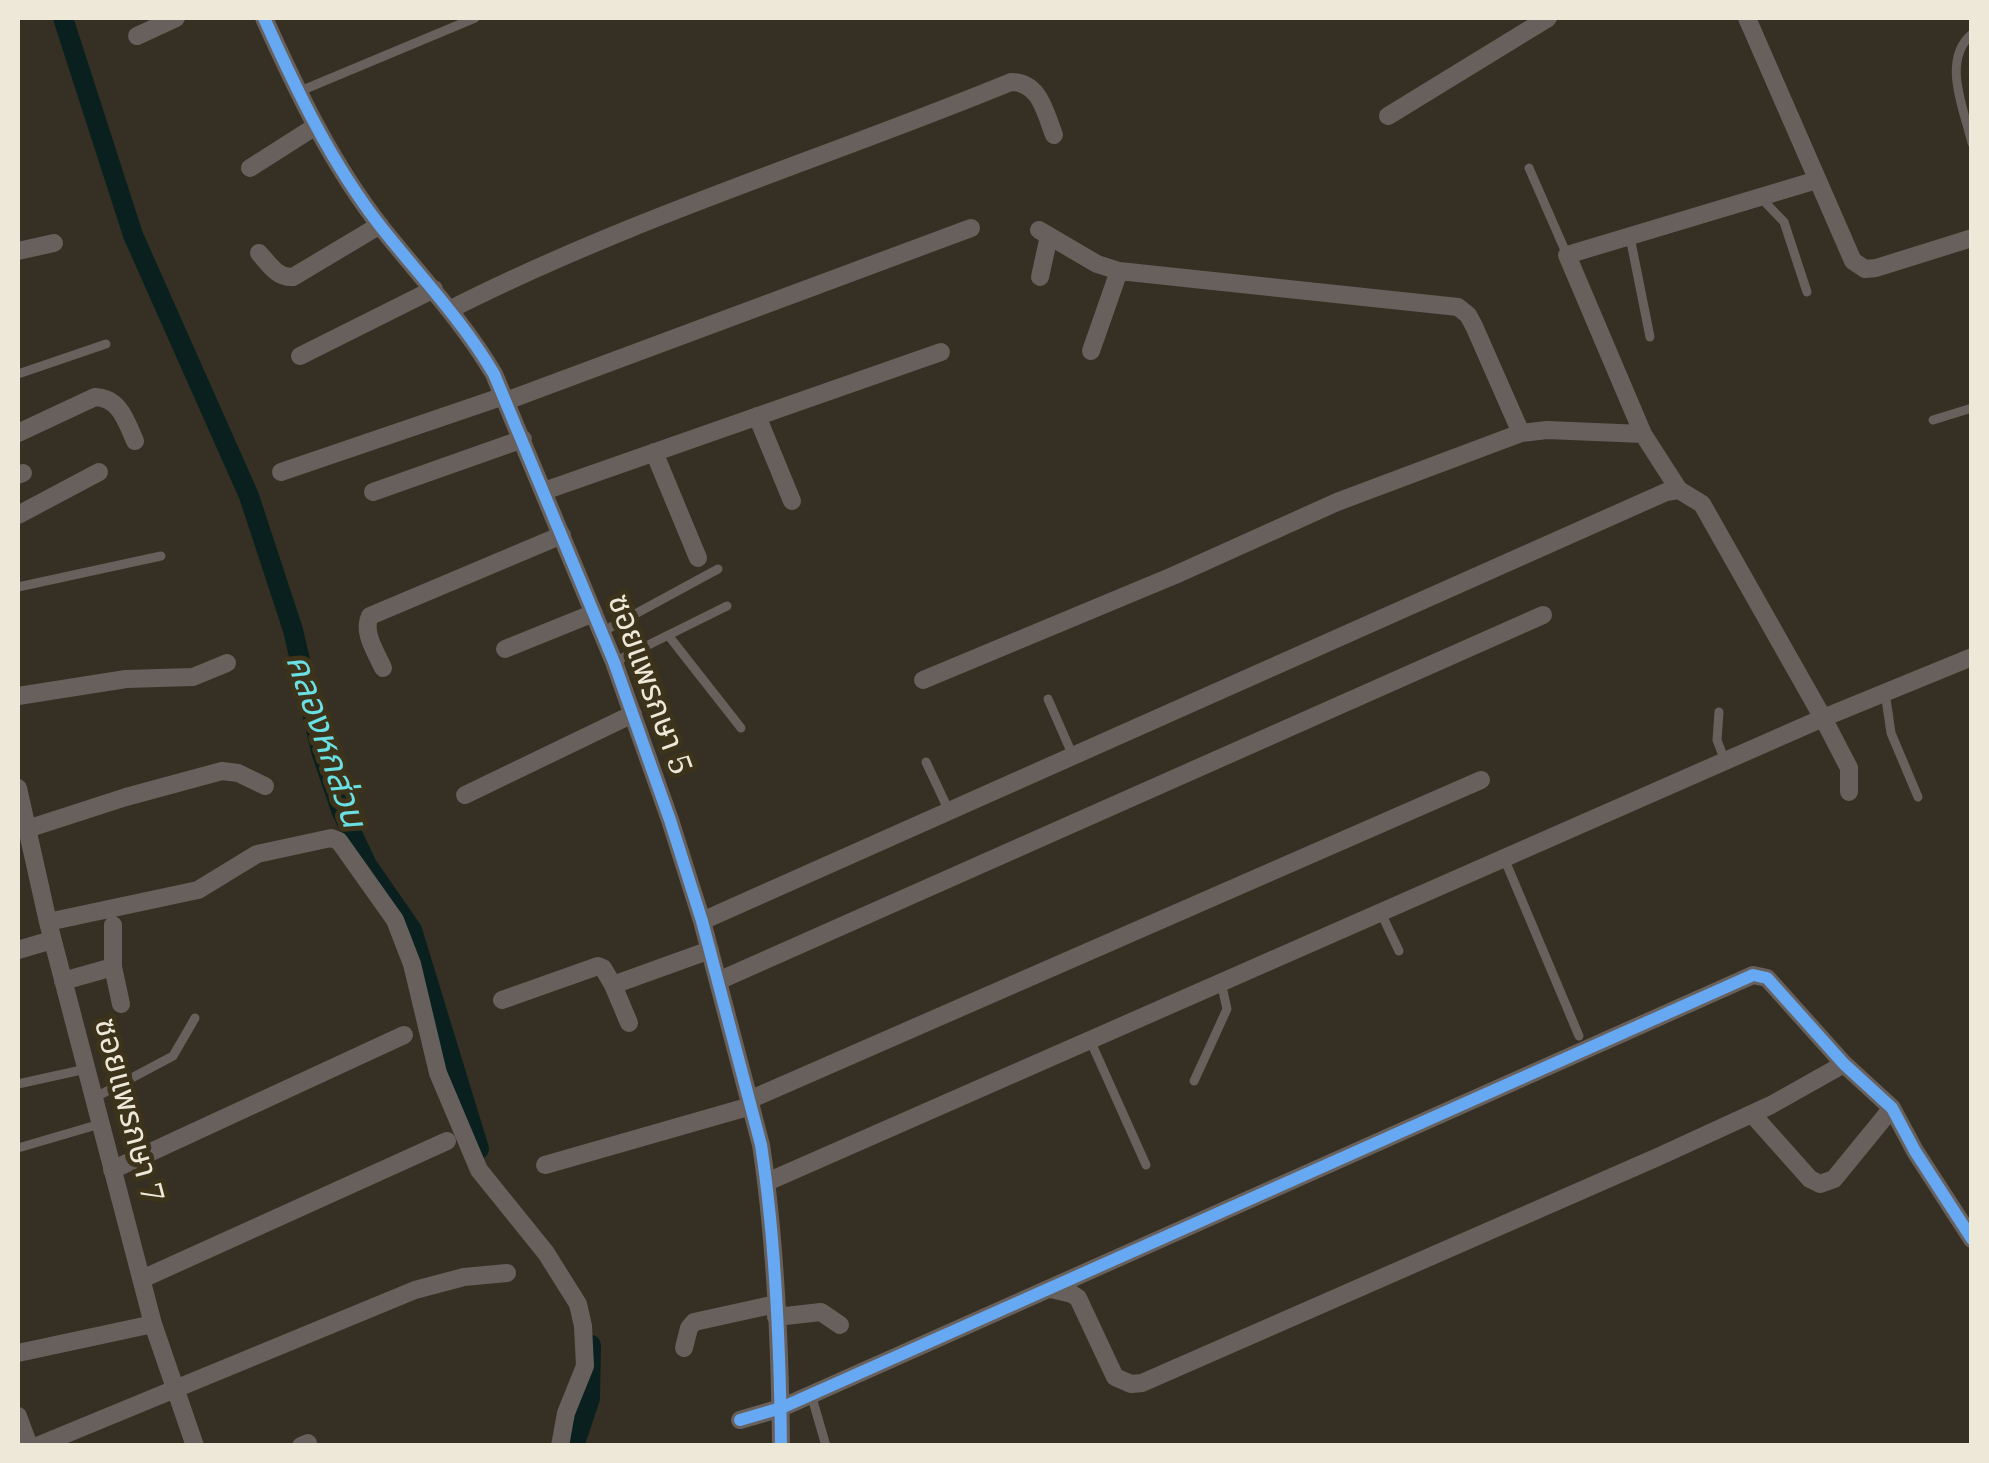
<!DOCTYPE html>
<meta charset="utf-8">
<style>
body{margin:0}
#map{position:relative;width:1989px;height:1463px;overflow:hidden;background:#353023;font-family:"IBM Plex Serif",serif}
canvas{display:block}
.frame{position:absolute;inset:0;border:20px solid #eee8d9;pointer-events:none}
</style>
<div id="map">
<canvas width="1989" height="1463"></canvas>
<div class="frame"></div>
</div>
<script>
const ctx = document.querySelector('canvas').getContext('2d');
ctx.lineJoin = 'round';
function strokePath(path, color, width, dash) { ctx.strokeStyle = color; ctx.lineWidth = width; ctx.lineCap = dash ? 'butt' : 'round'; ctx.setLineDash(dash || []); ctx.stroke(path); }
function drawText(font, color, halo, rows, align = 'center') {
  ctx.font = font + ' "IBM Plex Serif","Noto Sans Thai",serif'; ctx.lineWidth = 10; ctx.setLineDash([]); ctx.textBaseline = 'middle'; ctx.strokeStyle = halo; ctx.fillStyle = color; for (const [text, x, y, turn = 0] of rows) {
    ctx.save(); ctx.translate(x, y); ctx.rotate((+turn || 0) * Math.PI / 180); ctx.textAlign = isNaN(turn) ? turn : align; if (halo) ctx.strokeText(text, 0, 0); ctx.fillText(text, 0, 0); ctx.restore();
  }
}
const canal = new Path2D(`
 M63 18 133 235 249 496 293 630 321 751 341 810 367 865 412 930 479 1149
 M574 1446 590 1398 591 1345`);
const lane = new Path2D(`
 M1972 34C1941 60 1964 109 1972 143
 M298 92 475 18
 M1529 168 1567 255
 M1761 198 1784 222 1807 292
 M1630 237 1650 337
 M18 374 106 344
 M1933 420 1972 408
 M18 587 161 556
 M602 632 718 569
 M668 635 741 728
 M614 662 727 606
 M1885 692 1891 733 1918 797
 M1048 699 1073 756
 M1719 712 1717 740 1725 761
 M926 762 949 811
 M1504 858 1579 1036
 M1381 913 1399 951
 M1090 1040 1146 1165
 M1194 1081 1227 1009 1221 982
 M18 1084 86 1069
 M94 1098 173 1056 195 1018
 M18 1148 100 1124
 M811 1394 826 1446`);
const street = new Path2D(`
 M264 18C297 91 331 163 381 227 420 276 462 320 494 374L614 662 670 820 702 921 761 1145C776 1243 780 1346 781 1446
 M1747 18 1853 261 1865 269 1876 268 1972 238
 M137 36 176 18
 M1388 116 1548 18
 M250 168 316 126
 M1039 230 1097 264 1119 271 1458 307 1468 315 1474 326 1521 433
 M18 251 54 243
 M259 253C269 264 277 278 293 277L380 225
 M1040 277 1049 236
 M449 310C630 218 823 159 1011 82 1040 82 1045 112 1054 135
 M1091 351 1119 271
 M300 356 434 289
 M506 401 971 228
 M757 416 792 501
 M18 433 95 397C120 398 126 421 135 441
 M654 452 698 558
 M281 472 504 396
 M18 475 23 473
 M1679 490 1643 434 1567 255 1817 180
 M544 491 941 352
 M373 492 523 439
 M18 515 99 472
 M505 649 594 613
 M383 668C376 652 362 632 370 616L562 535
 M923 680 1175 575 1337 502 1521 433 1547 430 1643 434
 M18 696 126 679 193 677 227 663
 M18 788 48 922 153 1324 195 1446
 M465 795 633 714
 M27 829 126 797 222 771 238 773 265 786
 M702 921 1666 492 1679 490 1702 504 1823 718 1849 768V792
 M48 922 198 890 257 854 331 838 339 841 395 920 412 964 438 1073 479 1170 546 1253 578 1304 583 1326 585 1366 566 1413 560 1446
 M18 950 52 940
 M113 967 121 1004
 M63 981 113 967V925
 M718 981 1543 615
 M613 985 629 1023
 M502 1000 598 966 603 968 613 985 710 950
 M749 1100 1481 780
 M1752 1114 1810 1179 1820 1184 1834 1179 1892 1108
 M545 1165 751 1106
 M112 1170 404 1035
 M767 1182 1823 718 1972 657
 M142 1279 447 1141
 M1051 1289 1072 1294 1078 1298 1115 1377 1131 1384 1142 1383 1660 1156 1771 1105 1844 1064
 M776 1317 821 1312 840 1325
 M684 1348 689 1328 694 1322 776 1304
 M18 1353 153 1324
 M18 1416 29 1446
 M740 1420 781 1408 1753 975 1767 978 1844 1064 1892 1108 1915 1151 1972 1239
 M37 1446 415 1290 464 1277 507 1273
 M301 1446 308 1443`);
const cycleway = new Path2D(`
 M264 18C297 91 331 163 381 227 420 276 462 320 494 374L614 662 670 820 702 921 761 1145C776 1243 780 1346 781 1446
 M740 1420 781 1408 1753 975 1767 978 1844 1064 1892 1108 1915 1151 1972 1239`);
const streetNames = [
 ["ซอยแพรกษา 5",649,685,70],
 ["ซอยแพรกษา 7",128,1111,75]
];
const waterNames = [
 ["คลองหกส่วน",325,741,71]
];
strokePath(canal, '#09201e', 20);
strokePath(lane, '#68605c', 9);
strokePath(street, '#68605c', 18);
strokePath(cycleway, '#66a8f1', 12);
drawText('32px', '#eee8d9', '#3d331b', streetNames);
drawText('italic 35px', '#6be0e3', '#3d331b', waterNames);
</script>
